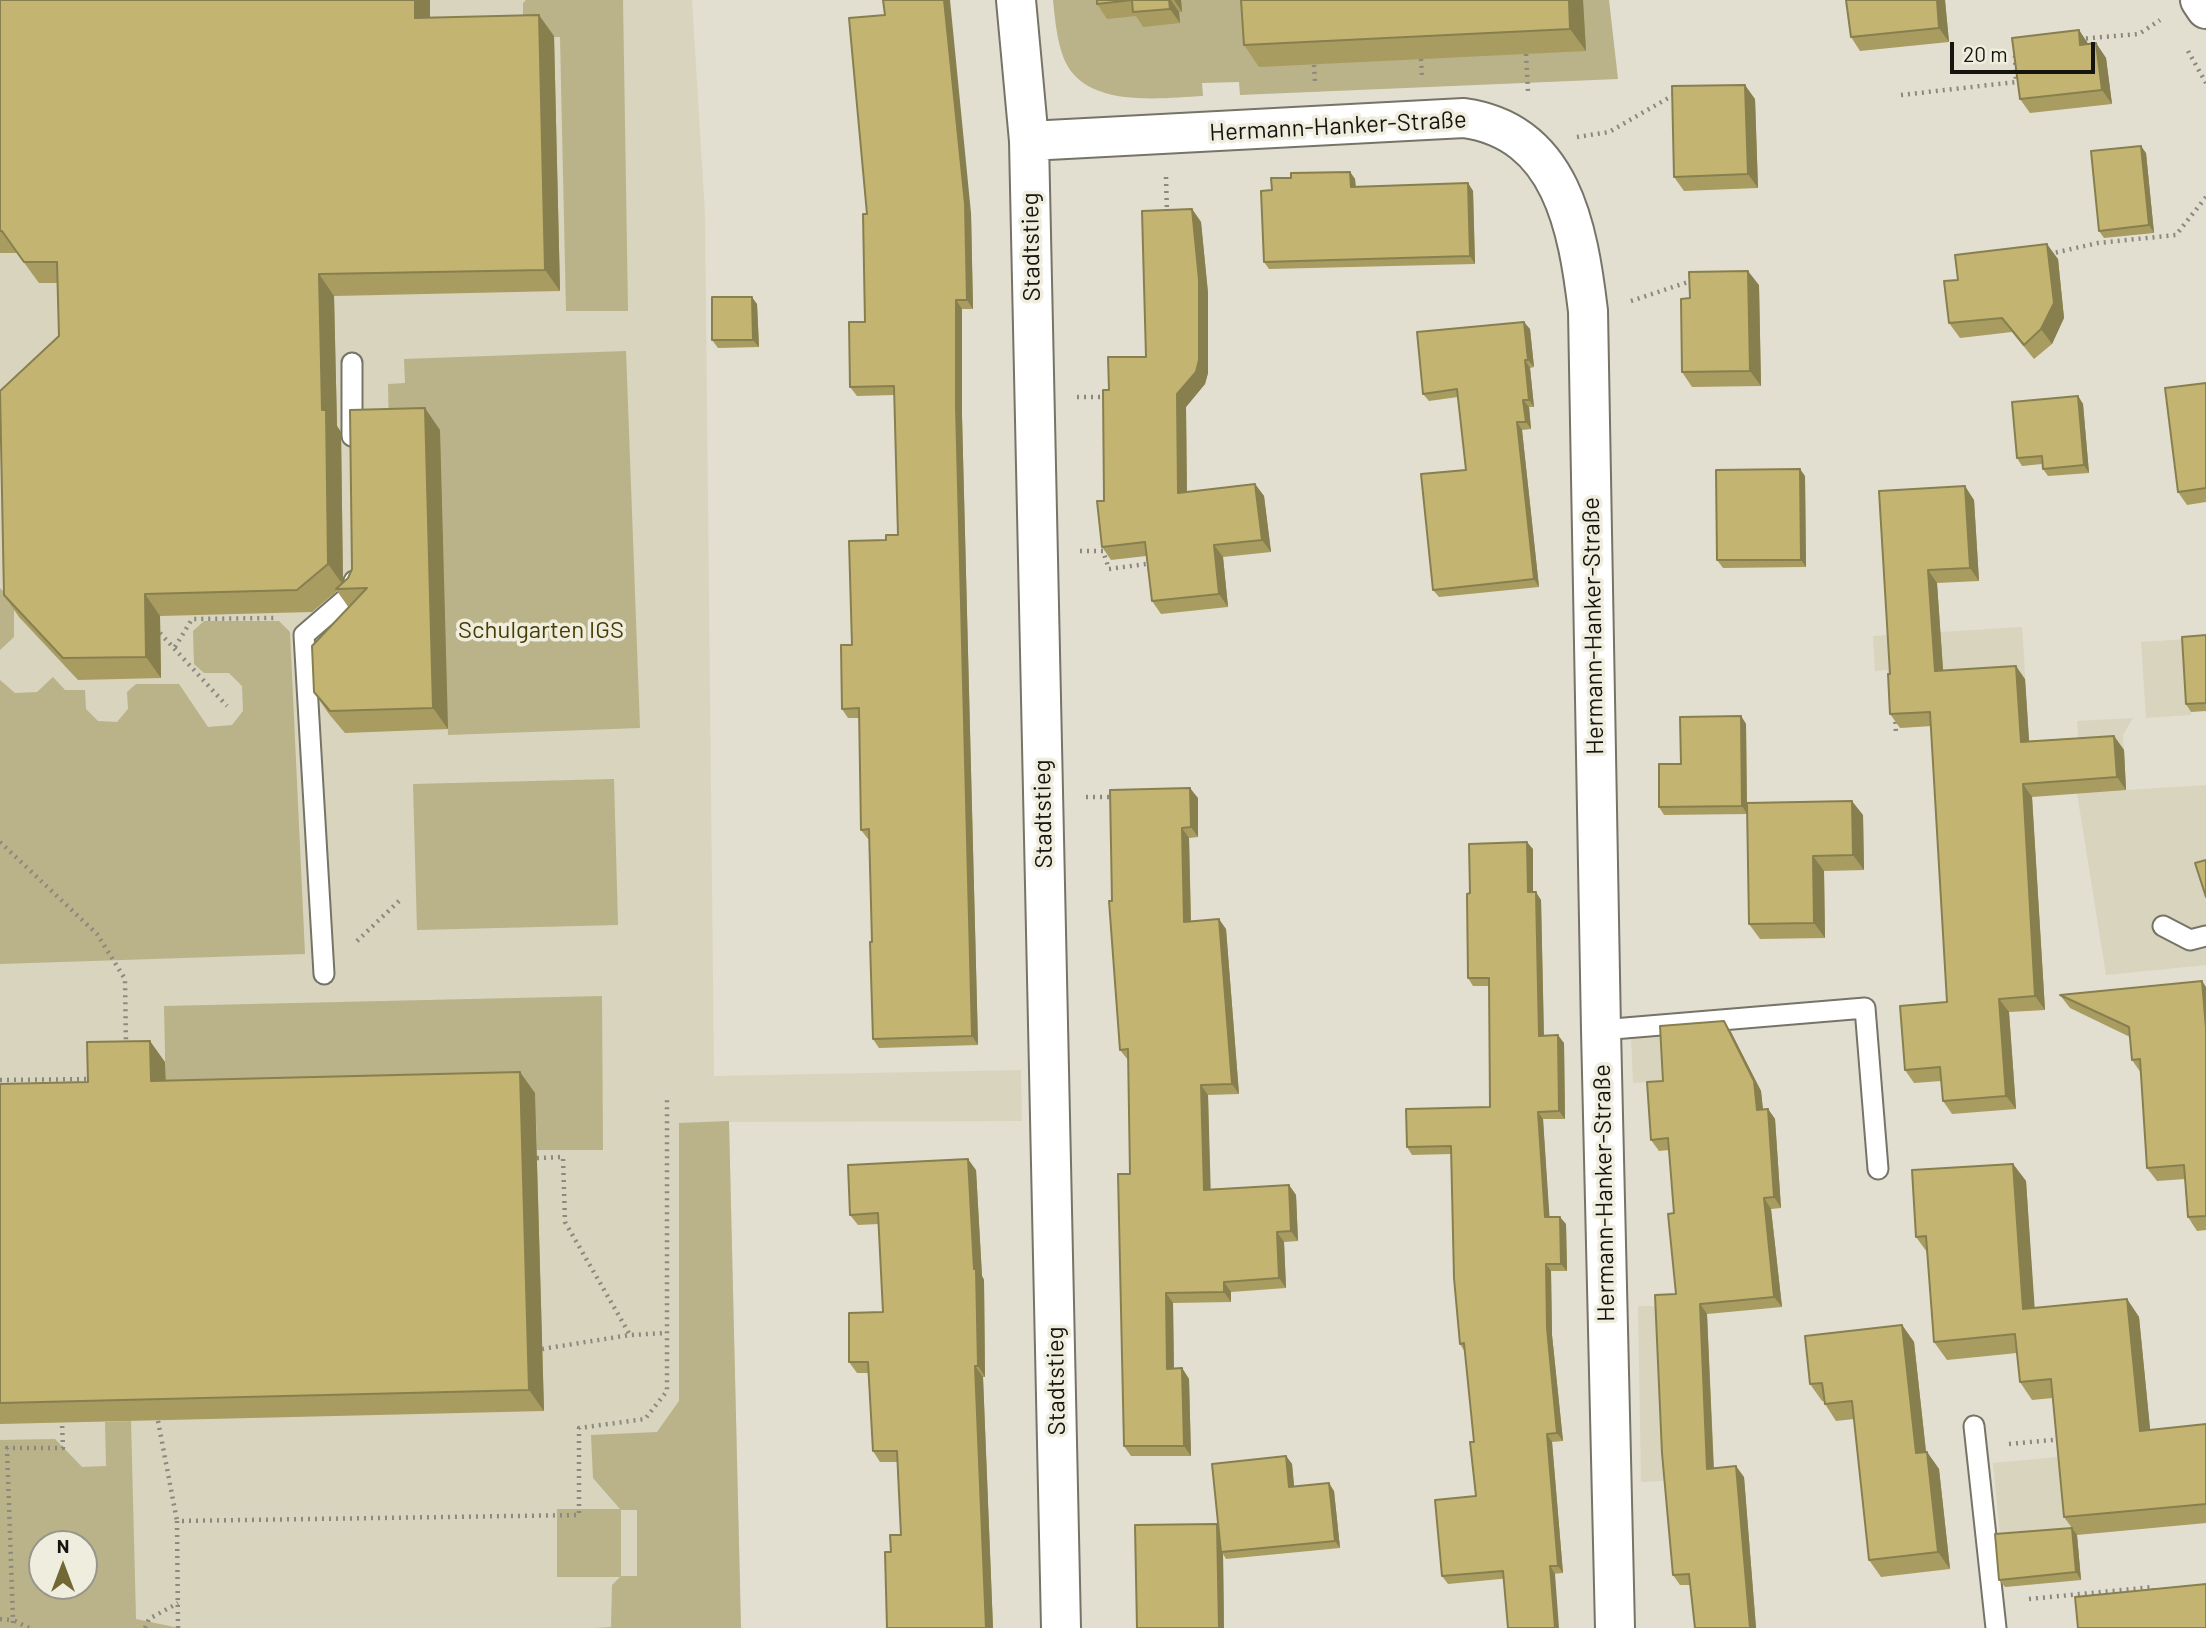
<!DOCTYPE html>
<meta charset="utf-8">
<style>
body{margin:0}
#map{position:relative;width:2206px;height:1628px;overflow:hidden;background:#e2dfd1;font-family:Barlow,sans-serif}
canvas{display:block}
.north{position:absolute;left:28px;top:1530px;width:70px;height:70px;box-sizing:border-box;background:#efedde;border:2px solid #98968b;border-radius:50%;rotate:0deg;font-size:19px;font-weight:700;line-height:28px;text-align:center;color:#15140f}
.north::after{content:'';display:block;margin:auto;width:24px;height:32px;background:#726834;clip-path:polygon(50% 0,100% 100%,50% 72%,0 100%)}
.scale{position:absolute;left:1950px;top:42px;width:145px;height:32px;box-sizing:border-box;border:4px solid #15140f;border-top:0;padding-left:9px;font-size:21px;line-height:24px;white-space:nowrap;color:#15140f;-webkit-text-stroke:5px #efedde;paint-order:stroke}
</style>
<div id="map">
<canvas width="2206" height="1628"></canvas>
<div class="north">N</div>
<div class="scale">20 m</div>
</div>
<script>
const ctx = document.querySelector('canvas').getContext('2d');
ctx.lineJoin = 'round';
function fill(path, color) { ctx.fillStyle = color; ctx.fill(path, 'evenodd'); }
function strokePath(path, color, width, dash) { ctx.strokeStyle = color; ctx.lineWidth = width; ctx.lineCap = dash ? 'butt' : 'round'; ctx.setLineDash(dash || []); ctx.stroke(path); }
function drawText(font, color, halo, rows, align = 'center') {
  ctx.font = font + ' Barlow,sans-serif'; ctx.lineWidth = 7; ctx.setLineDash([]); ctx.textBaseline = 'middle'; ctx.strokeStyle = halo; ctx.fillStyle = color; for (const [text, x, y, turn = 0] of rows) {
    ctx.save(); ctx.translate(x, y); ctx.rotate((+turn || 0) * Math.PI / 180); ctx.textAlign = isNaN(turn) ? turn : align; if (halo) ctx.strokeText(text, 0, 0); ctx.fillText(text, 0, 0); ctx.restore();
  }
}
const built = new Path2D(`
 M0 0H692L705 214 714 1076 1021 1070 1022 1121 729 1122 741 1628H0ZM42 1544H84V1586H42Z
 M2022 627 2028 720 1900 728 1897 688 1889 687 1887 670 1875 671 1873 636Z
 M2187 639 2191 715 2146 718 2141 642Z
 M2133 718 2123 735 2126 790 2206 785V965L2106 975 2077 793H2082L2077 721Z
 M1713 1033 1715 1079 1633 1083 1631 1037Z
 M1638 1306H1663L1713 1452 1715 1478 1641 1482Z
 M2069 1456 2081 1580 2005 1587 1993 1463Z`);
const green = new Path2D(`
 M526 0H623L628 311H566L560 37H523V3Z
 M1053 0H1609L1618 79 1240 95 1239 82 1202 83 1203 96C1160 98 1085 109 1064 59 1057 41 1055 20 1053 0Z
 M626 351 640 728 448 735 440 430 389 432 388 384 405 383 404 359Z
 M0 588 14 602V637L0 650Z
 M204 621H279L290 632 305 954 0 964V680L15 693 37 692 53 677 65 690H85L86 709 98 721 117 722 128 709 127 692 136 684H179L208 727 232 725 243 711 242 686 229 673H204L194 664 193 631Z
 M614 779 618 925 417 930 413 784Z
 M602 996 603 1150H537L535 1093 166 1102 164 1006Z
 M729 1121 741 1628H595L611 1627 612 1585 620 1577H557V1509H620L593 1478 591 1435 657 1432 679 1401V1123ZM621 1510H637V1576H621Z
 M131 1421 136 1619 179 1628H0V1440L55 1439 82 1467 106 1466 105 1422ZM42 1544H84V1586H42Z`);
const path = new Path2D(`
 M2079 39 2139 34 2160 20
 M2188 51 2206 83
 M1526 54 1528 91 1526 95
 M1421 59 1422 76
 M1314 65 1315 82
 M1901 95 2016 82 2015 55
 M1577 137 1609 132 1677 93
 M1166 177 1167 213
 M2049 254 2098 243 2176 235 2206 197
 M1631 301 1694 280
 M1077 397H1107
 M1080 551H1103L1109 569 1153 563
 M160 633 227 706
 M175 647 192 619 274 618
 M1895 715 1896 734
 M1086 797H1116
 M0 842 97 934 125 979 126 1046
 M357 941 399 901
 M0 1080 94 1079
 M537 1158 563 1157 565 1222 630 1335
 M542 1349 630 1335 666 1333
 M158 1421 177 1521
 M2009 1444 2063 1439
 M2029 1599 2153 1587 2154 1593
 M0 1619 13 1620V1628
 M29 1628 13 1620 7 1448H63L62 1423
 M145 1628 149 1619 178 1603
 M178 1628 177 1521 579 1515V1428L645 1419 667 1391V1100`);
const service = new Path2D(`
 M352 363V436
 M2163 926 2190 940 2206 936
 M324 974 304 635 355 591 354 581
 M1601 1030 1865 1008 1878 1169
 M1974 1426 1996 1628`);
const minor = new Path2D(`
 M1016 0 1029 141 1061 1628
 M1029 141 1464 118C1562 132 1578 228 1588 311L1601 1030 1615 1628`);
const secondary = new Path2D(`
 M2200 0 2206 9`);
const wall = new Path2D(`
 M0 0H430V18L554 36 560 291 334 296 337 426 341 432 343 583 348 578 440 430 448 729 345 733 329 714 314 692 349 608 337 591 312 612 160 616 161 678 78 680 19 617 4 595 59 336 57 283H39L17 253H0Z
 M1097 0H1181L1182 12H1179L1180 23 1143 27 1136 16 1107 19 1097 4Z
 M1583 0 1586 51 1259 67 1244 45Z
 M1846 0H1945L1949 42 1860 51 1851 37Z
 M2079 30 2088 44 2096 43 2106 58 2112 104 2030 113 2020 99Z
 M1755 99 1758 188 1684 191 1674 177Z
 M2146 153 2154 233 2104 238 2099 231Z
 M1350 172 1355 179 1356 187 1468 183 1473 191 1475 264 1269 269 1264 262 1272 190 1291 178Z
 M1192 209 1201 222 1208 293V373L1205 384 1186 407 1187 492 1255 484 1264 496 1271 552 1223 557 1228 607 1161 614 1152 601 1146 556 1111 560 1102 547 1104 501 1146 357Z
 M971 213 973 309H962V416L978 1045 879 1048 873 1039 872 942 869 839H868L861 830 859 718H848L842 709 852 645 886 540 898 535 895 395 857 396 850 387 865 322Z
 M2058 259 2064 318 2052 344 2034 359 2012 332 1960 338 1949 323 1958 280Z
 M1759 285 1761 386 1692 387 1682 372 1690 298Z
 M757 304 759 347 718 348 712 340Z
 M1530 329 1534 367 1530 368 1534 407H1529L1531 429 1522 430 1539 587 1439 597 1433 590 1466 470 1458 397 1429 401 1423 394Z
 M2206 383V502L2187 505 2178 492Z
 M2078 396 2083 404 2089 473 2048 476 2043 469 2042 464 2022 466 2017 458Z
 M1805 476 1806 567 1723 568 1717 560Z
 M1879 491 1974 500 1979 581 1937 583 1943 670 2025 679 2029 741 2114 736 2124 750 2126 790 2032 797 2045 1010 2009 1012 2016 1109 1952 1114 1943 1101 1941 1081 1914 1083 1905 1070 1947 1002 1931 726 1900 728 1890 714V674Z
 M2206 635V711L2191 712 2186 704Z
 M1741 716 1746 724 1747 814 1664 815 1659 807 1681 764Z
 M1198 798V837L1189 838 1191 921 1226 929 1239 1094 1208 1095 1210 1189 1289 1185 1296 1195 1298 1241 1284 1242 1286 1288 1231 1292V1302L1173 1303 1174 1369 1182 1368 1189 1379 1191 1456H1131L1124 1446 1130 1174 1128 1060 1120 1050 1112 901Z
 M1747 803 1863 815 1864 870 1824 871 1825 938 1760 939 1749 924Z
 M1533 849V892L1541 900 1544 1035 1564 1043 1565 1119H1543L1549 1217 1566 1224 1567 1271H1551L1552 1335 1563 1441 1552 1442 1563 1573 1448 1584 1442 1576 1476 1496 1474 1442 1465 1352 1460 1344 1451 1154 1412 1155 1407 1147 1490 1107 1489 986H1473L1468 978 1470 893Z
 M2206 987V1230L2197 1231 2188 1217 2185 1179 2157 1181 2147 1168 2141 1073 2132 1060 2130 1037 2070 1008 2060 995Z
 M1731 1032 1761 1091 1763 1109H1768L1775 1119 1781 1208 1771 1209 1782 1307 1707 1314 1714 1468 1744 1477 1756 1628H1695L1690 1585H1680L1673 1575 1676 1294 1674 1213 1669 1150 1659 1151 1651 1140 1663 1081Z
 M165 1062 166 1080 535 1093 544 1411 0 1424V1084L88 1082Z
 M2013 1164 2026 1181 2034 1308 2127 1299 2139 1317 2150 1430 2206 1424V1523L2077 1535 2081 1580 2005 1587 1999 1580 2072 1528 2064 1517 2053 1398 2032 1400 2020 1382 2017 1353 1947 1360 1934 1342 1927 1252 1916 1237Z
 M976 1170 982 1276 984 1280 985 1377H983L993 1628H887L891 1552 901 1535 897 1462H880L873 1451 868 1373H857L849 1362 883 1312 879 1224 858 1225 850 1215Z
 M1902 1325 1914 1342 1926 1452H1927L1939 1469 1950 1569 1881 1577 1869 1560 1854 1419 1836 1421 1825 1404 1824 1401H1822L1810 1384Z
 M1286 1456 1292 1464 1294 1487 1334 1491 1340 1548 1226 1559 1223 1554 1224 1628 1218 1525Z`);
const shadedWall = new Path2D(`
 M415 0H430V40L415 18Z
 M944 0H950L971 213 973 309 967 300Z
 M1169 0H1171L1179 12 1180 23 1170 9Z
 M1174 0H1181L1182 12Z
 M1569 0H1583L1586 51 1570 29Z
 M1937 0H1945L1949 42 1939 28Z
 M539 15 554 36 560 291 545 270Z
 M2079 30 2089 45H2080Z
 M2096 43 2106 58 2112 104 2102 90Z
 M1745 85 1755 99 1758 188 1748 174Z
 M2141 146 2146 153 2154 233 2149 225Z
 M1350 172 1355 179 1356 194 1351 187Z
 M1468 183 1473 191 1475 264 1470 256Z
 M1192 209 1201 222 1208 293V373L1205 384 1186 407 1187 506 1178 493 1177 394Z
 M2047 244 2058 259 2064 318 2052 344 2041 329Z
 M1748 271 1759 285 1761 386 1750 371Z
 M319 274 334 296 337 426 341 432 343 585 328 564 322 410Z
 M752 297 757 304 759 347 753 340Z
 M956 300 962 309V416L978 1045 972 1036 956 407Z
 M1524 322 1530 329 1534 367 1528 360Z
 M1525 360 1530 368 1534 407 1529 400Z
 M2078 396 2083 404 2089 473 2084 465Z
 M1523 400 1529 407 1531 429 1526 422Z
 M425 408 440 430 448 729 433 708Z
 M1517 422 1522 430 1539 587 1534 579Z
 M1800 469 1805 476 1806 567 1801 560Z
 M1255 484 1264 496 1271 552 1262 540Z
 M1965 486 1974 500 1979 581 1970 568Z
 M1214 545 1223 557 1228 607 1219 594Z
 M1928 570 1937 583 1944 684 1935 671Z
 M145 594 160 616 161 678 146 657Z
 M2016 666 2025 679 2030 755 2021 742Z
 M1741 716 1746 724 1747 814 1742 806Z
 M2114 736 2124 750 2126 790 2117 777Z
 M2023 784 2032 797 2045 1010 2035 996Z
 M1190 788 1198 798V837L1191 827Z
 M1852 801 1863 815 1864 870 1853 855Z
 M1182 828 1189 838 1191 932 1184 922Z
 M1527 842 1533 849V900L1528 892Z
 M1813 856 1824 871 1825 938 1814 923Z
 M1536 892 1541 900 1544 1043 1539 1036Z
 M1219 919 1226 929 1239 1094 1232 1084Z
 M2202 981 2206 987V1028Z
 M1999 999 2009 1012 2016 1109 2006 1096Z
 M1724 1021 1731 1032 1761 1091 1764 1120 1757 1110Z
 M1558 1035 1564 1043 1565 1119 1559 1111Z
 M150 1041 165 1062 166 1102 151 1081Z
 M520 1072 535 1093 544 1411 529 1390Z
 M1201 1085 1208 1095 1211 1200 1204 1190Z
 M1768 1109 1775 1119 1781 1208 1774 1197Z
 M1538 1112 1543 1119 1550 1224 1545 1217Z
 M968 1159 976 1170 982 1276 984 1280 985 1377 978 1366Z
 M2013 1164 2026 1181 2036 1327 2023 1309Z
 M1289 1185 1296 1195 1298 1241 1291 1231Z
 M1764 1198 1771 1209 1782 1307 1774 1297Z
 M1560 1217 1566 1224 1567 1271 1561 1264Z
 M1277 1232 1284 1242 1286 1288 1279 1278Z
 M1546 1264 1551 1271 1552 1335 1563 1441 1557 1433 1547 1328Z
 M1224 1282 1231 1292V1302L1224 1292Z
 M1166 1293 1173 1303 1174 1379 1167 1369Z
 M2127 1299 2139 1317 2152 1448 2140 1431Z
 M1700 1304 1707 1314 1714 1479 1707 1469Z
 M1902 1325 1914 1342 1928 1470 1916 1453Z
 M975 1366 983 1377 993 1628H986Z
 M1182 1368 1189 1379 1191 1456 1184 1446Z
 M1547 1434 1552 1442 1563 1573 1558 1566Z
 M1927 1452 1939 1469 1950 1569 1938 1552Z
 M1286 1456 1292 1464 1295 1495 1289 1487Z
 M1736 1466 1744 1477 1756 1628H1750Z
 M1329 1483 1334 1491 1340 1548 1335 1541Z
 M1217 1524 1222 1531 1221 1552 1223 1554 1224 1628H1219Z
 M2072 1528 2077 1535 2081 1580 2076 1572Z
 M1550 1566 1555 1574 1559 1628H1555Z`);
const building = new Path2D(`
 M0 0H415V18L539 15 545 270 319 274 322 410H326L328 564 297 590 145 594 146 657 63 658 4 595 0 391 59 336 57 262H24L2 231H0Z
 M883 0H944L965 204 967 300H956V407L972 1036 873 1039 870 942H872L869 829 861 830 859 708 842 709 841 645H852L849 541 886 540V535H898L894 386 850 387 849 322H865L863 214H867L849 18 885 15Z
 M1097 0H1169L1170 9 1133 12 1132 0 1097 4Z
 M1241 0H1569L1570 29 1244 45Z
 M1846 0H1937L1939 28 1851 37Z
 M2079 30 2080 45 2096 43 2102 90 2020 99 2012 38Z
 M1745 85 1748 174 1674 177 1672 86Z
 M2141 146 2149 225 2099 231 2091 151Z
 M1350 172 1351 187 1468 183 1470 256 1264 262 1261 191 1272 190 1271 178H1291V173Z
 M1192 209 1199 280V360L1196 372 1177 394 1178 493 1255 484 1262 540 1214 545 1219 594 1152 601 1145 542 1102 547 1097 501H1104L1103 390H1109L1108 357H1146L1142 211Z
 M2047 244 2054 303 2041 329 2024 345 2002 318 1949 323 1944 281 1958 280 1955 255Z
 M1748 271 1750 371 1682 372 1681 299 1690 298 1689 272Z
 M712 297H752L753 340H712Z
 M1524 322 1528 360H1525L1529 400H1523L1526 422H1517L1534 579 1433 590 1421 474 1466 470 1457 389 1423 394 1417 332Z
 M2206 383V488L2178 492 2165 388Z
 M2078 396 2084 465 2043 469 2042 456 2017 458 2012 402Z
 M425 408 433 708 330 711 314 692 312 646 367 588 336 589 348 578 352 569 350 410Z
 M1800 469 1801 560H1717L1716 470Z
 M1965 486 1970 568 1928 570 1935 671 2016 666 2021 742 2114 736 2117 777 2023 784 2035 996 1999 999 2006 1096 1943 1101 1940 1067 1905 1070 1900 1006 1947 1002 1930 712 1890 714 1888 674H1890L1879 491Z
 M2206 635V703L2186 704 2182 637Z
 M1741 716 1742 806 1659 807V764H1681L1680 717Z
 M1190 788 1191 827 1182 828 1184 922 1219 919 1232 1084 1201 1085 1204 1190 1289 1185 1291 1231 1277 1232 1279 1278 1224 1282V1292L1166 1293 1167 1369 1182 1368 1184 1446H1124L1118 1174H1130L1128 1049 1120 1050 1109 901H1112L1110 790Z
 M1852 801 1853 855 1813 856 1814 923 1749 924 1747 803Z
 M1527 842 1528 892H1536L1539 1036 1558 1035 1559 1111 1538 1112 1545 1217H1560L1561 1264H1546L1547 1328 1557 1433 1547 1434 1558 1566H1550L1555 1628H1508L1503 1571 1442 1576 1435 1500 1476 1496 1470 1442H1474L1464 1343 1460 1344 1454 1278 1451 1146 1407 1147 1406 1109 1490 1107 1489 978H1468L1467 894 1470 893 1469 844Z
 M2206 860V897L2195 863Z
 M2202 981 2206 1028V1216L2188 1217 2184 1165 2147 1168 2140 1059 2132 1060 2129 1027 2060 995Z
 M1724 1021 1754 1081 1757 1110 1768 1109 1774 1197 1764 1198 1774 1297 1700 1304 1707 1469 1736 1466 1750 1628H1695L1689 1574 1673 1575 1662 1453 1655 1295 1676 1294 1668 1214 1674 1213 1668 1138 1651 1140 1647 1082 1663 1081 1660 1026Z
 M150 1041 151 1081 520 1072 529 1390 0 1403V1084L88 1082 87 1042Z
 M968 1159 974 1269H976L978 1366H975L986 1628H887L885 1552H891L890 1535H901L897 1451H873L868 1362H849V1313L883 1312 878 1213 850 1215 848 1165Z
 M2013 1164 2023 1309 2127 1299 2140 1431 2206 1424V1504L2064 1517 2051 1379 2020 1382 2015 1334 1934 1342 1926 1236 1916 1237 1912 1170Z
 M1902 1325 1916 1453 1927 1452 1938 1552 1869 1560 1852 1401 1825 1404 1822 1383 1810 1384 1805 1336Z
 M1286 1456 1289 1487 1329 1483 1335 1541 1221 1552 1212 1464Z
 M1217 1524 1219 1628H1137L1135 1525Z
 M2072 1528 2076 1572 1999 1580 1995 1534Z
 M2206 1584V1628H2078L2075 1597Z`);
const streetNames = [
 ["Hermann-Hanker-Straße",1338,126,-3],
 ["Stadtstieg",1031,247,-91],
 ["Hermann-Hanker-Straße",1593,626,-91],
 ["Stadtstieg",1043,814,-91],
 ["Hermann-Hanker-Straße",1604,1193,-91],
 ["Stadtstieg",1056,1381,-91]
];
const parkNames = [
 ["Schulgarten IGS",541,630]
];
fill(built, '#d8d4be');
fill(green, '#bab289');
strokePath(service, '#767467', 23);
strokePath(minor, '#767467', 42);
strokePath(secondary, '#767467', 42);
strokePath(path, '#8b897f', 4.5, [2, 5]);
strokePath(service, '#fff', 19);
strokePath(minor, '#fff', 38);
strokePath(secondary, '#fff', 38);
fill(wall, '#a89c61');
fill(shadedWall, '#887f4f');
fill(building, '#c3b571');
strokePath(building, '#887f4f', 2);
drawText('24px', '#15140f', '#efedde', streetNames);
drawText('24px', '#473d03', '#efedde', parkNames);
</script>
